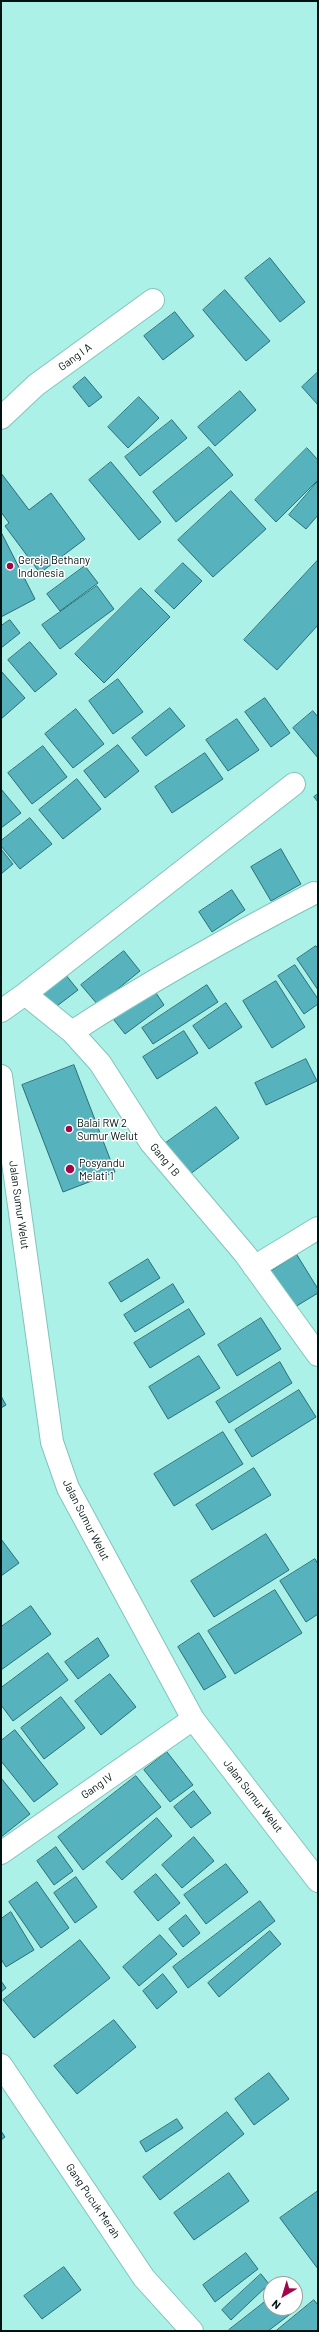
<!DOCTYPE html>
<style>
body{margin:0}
#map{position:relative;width:319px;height:2332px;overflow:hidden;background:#acf1e7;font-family:Barlow,sans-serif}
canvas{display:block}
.frame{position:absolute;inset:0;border:2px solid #001311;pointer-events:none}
.north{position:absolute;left:263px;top:2276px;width:40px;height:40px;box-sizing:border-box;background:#fff;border:1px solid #99a1a0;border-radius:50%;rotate:218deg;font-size:11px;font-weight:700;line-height:16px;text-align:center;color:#001311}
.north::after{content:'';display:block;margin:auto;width:14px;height:18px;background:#a00648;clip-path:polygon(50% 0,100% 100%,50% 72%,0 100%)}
</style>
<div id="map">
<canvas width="319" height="2332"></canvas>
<div class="frame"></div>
<div class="north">N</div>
</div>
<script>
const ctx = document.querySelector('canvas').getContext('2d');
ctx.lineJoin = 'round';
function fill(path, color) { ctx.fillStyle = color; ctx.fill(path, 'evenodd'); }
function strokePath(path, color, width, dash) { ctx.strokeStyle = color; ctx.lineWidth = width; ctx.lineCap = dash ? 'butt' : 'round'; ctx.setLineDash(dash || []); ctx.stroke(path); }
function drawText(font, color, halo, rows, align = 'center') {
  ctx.font = font + ' Barlow,sans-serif'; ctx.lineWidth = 3; ctx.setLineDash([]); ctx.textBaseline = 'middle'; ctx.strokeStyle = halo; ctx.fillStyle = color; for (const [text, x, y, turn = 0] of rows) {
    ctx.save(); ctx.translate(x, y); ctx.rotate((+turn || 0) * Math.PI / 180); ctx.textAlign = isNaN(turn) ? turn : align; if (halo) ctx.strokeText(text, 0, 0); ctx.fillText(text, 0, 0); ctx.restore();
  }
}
const building = new Path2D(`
 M270 258 305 302 280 322 245 278Z
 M225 290 270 341 246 361 203 310Z
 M175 312 194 336 163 360 144 336Z
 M318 372V405L302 387Z
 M85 377 102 397 89 407 73 387Z
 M240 391 256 410 215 446 198 427Z
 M139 397 159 418 128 448 108 427Z
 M172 420 187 438 140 476 125 457Z
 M209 447 233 475 176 522 153 492Z
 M307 448 318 460V480L276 522 255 500Z
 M111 462 161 522 139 540 89 480Z
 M1 473 29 510 51 493 85 539 40 573 5 526 9 523 1 512Z
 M318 481V515L306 529 289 515Z
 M231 491 266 529 213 577 178 540Z
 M1 532 35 599 1 617Z
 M318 560V625L277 670 244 640Z
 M183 563 202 581 174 609 155 591Z
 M85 566 98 583 60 611 47 594Z
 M97 586 114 609 60 649 42 625Z
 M141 588 170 617 104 683 75 654Z
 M10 620 20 633 1 648V626Z
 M30 642 57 674 35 692 8 660Z
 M1 671 25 698 1 719Z
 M118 679 143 712 113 734 89 701Z
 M265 698 290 733 271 747 245 712Z
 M170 708 185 726 146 756 132 738Z
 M76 709 104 744 73 768 45 734Z
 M313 711 318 717V758L293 728Z
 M237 719 259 750 228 771 206 740Z
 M118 745 139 771 105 798 84 771Z
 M43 746 67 777 32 804 8 773Z
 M205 753 223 779 172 813 155 787Z
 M77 779 101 809 63 839 39 810Z
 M1 789 21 813 1 828Z
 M318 794V802L314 797Z
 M30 818 52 844 20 869 1 846V841Z
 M1 849 13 864 1 874Z
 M281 849 301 884 271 901 251 867Z
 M232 890 245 910 212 932 199 912Z
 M316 946 318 949V990L297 959Z
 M124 951 140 971 98 1005 81 985Z
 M295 965 318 999V1004L304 1014 278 976Z
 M65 974 78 990 53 1009 40 993Z
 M276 981 305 1027 272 1048 243 1001Z
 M207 985 218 1002 153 1044 142 1028Z
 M154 990 164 1005 125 1034 114 1020Z
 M226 1003 242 1027 209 1049 193 1026Z
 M184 1031 198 1053 157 1079 143 1057Z
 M306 1059 317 1081 266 1105 255 1083Z
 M74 1065 115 1172 63 1192 22 1085Z
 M216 1107 239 1138 186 1177 163 1145Z
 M297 1255 318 1289V1293L290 1310 267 1274Z
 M148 1259 160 1278 121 1302 109 1283Z
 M173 1284 184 1302 135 1332 124 1315Z
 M189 1309 205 1334 150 1368 134 1343Z
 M261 1318 281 1349 237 1376 218 1345Z
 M199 1356 220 1388 168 1419 149 1387Z
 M280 1362 292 1383 229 1423 216 1402Z
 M299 1390 316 1417 252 1457 235 1430Z
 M1 1396 6 1405 1 1408Z
 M223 1432 243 1464 174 1506 154 1474Z
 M254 1468 271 1495 212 1530 196 1505Z
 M266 1534 289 1570 214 1617 191 1581Z
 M1 1539 19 1563 1 1576Z
 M315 1559 318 1564V1614L306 1622 280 1581Z
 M275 1590 302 1633 235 1674 208 1631Z
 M31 1606 51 1634 1 1670V1627Z
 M199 1633 226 1677 204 1690 178 1647Z
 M98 1638 109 1656 78 1679 65 1662Z
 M48 1653 68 1680 13 1721 1 1705V1688Z
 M110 1674 136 1707 101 1735 75 1701Z
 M61 1697 85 1728 44 1759 21 1728Z
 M15 1730 58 1784 34 1802 1 1761V1741Z
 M167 1752 193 1785 170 1802 144 1770Z
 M136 1776 161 1807 83 1870 58 1837Z
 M1 1778 30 1814 1 1837Z
 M194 1791 211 1813 191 1828 174 1807Z
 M157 1818 172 1836 122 1880 106 1862Z
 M194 1837 214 1861 182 1888 162 1865Z
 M56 1847 73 1871 54 1885 37 1861Z
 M226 1864 248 1892 206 1924 184 1895Z
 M156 1874 180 1903 158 1921 134 1892Z
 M76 1877 97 1907 75 1923 54 1893Z
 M37 1882 69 1928 41 1948 9 1902Z
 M260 1901 275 1921 188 1988 173 1967Z
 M11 1912 34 1950 6 1967 1 1959V1919Z
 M186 1915 200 1933 183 1947 169 1929Z
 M270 1931 281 1944 219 1997 208 1983Z
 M160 1935 177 1954 139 1986 123 1967Z
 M80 1940 110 1978 34 2038 3 2000Z
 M163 1974 177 1992 157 2009 143 1991Z
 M1 1981 6 1988 1 1992Z
 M114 2020 136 2047 77 2094 54 2066Z
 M269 2073 289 2099 254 2125 235 2099Z
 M227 2112 244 2134 160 2200 143 2177Z
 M177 2119 183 2128 146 2152 140 2142Z
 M1 2131 5 2137 1 2140Z
 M229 2173 249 2201 194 2240 174 2213Z
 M318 2191V2269L280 2218Z
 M246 2253 258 2269 215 2302 203 2285Z
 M64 2267 81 2290 42 2319 24 2296Z
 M261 2274 269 2284 231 2320 222 2310Z
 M271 2297V2308H290L293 2312 268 2331H230L229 2330Z
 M314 2300 318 2305V2331H276Z`);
const street = new Path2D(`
 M1 418 36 385 153 300
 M25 994 72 1032 100 1063 151 1143 245 1254 318 1355
 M1 1011 25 994 294 784
 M72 1032C150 981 231 936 314 893
 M254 1267 318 1228
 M1 1853 193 1719
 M1 2065 144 2278 192 2331`);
const secondary = new Path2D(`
 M1 1076 52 1442 68 1488 193 1719 318 1881`);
const markers = [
 [10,566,4,"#a00648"],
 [69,1129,4,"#a00648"],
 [70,1169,5,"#a00648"]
];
const streetNames = [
 ["Gang I A",75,357,-36],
 ["Gang 1 B",165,1160,50],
 ["Jalan Sumur Welut",19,1205,82],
 ["Jalan Sumur Welut",86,1520,63],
 ["Gang IV",97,1786,-35],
 ["Jalan Sumur Welut",253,1796,52],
 ["Gang Pucuk Merah",93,2201,56]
];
const poiNames = [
 ["Gereja Bethany",18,560],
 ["Indonesia",18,573],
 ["Balai RW 2",77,1123],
 ["Sumur Welut",77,1136],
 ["Posyandu",79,1163],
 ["Melati 1",79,1176]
];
fill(building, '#56b2bd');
strokePath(building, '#296f77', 1);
strokePath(street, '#81c4bb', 24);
strokePath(secondary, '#81c4bb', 24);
strokePath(street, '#fff', 22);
strokePath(secondary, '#fff', 22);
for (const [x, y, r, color] of markers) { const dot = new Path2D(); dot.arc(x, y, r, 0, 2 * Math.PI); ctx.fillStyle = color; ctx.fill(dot); strokePath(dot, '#fff', 1.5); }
drawText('11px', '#001311', '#fff', streetNames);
drawText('11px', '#001311', '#fff', poiNames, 'left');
</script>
